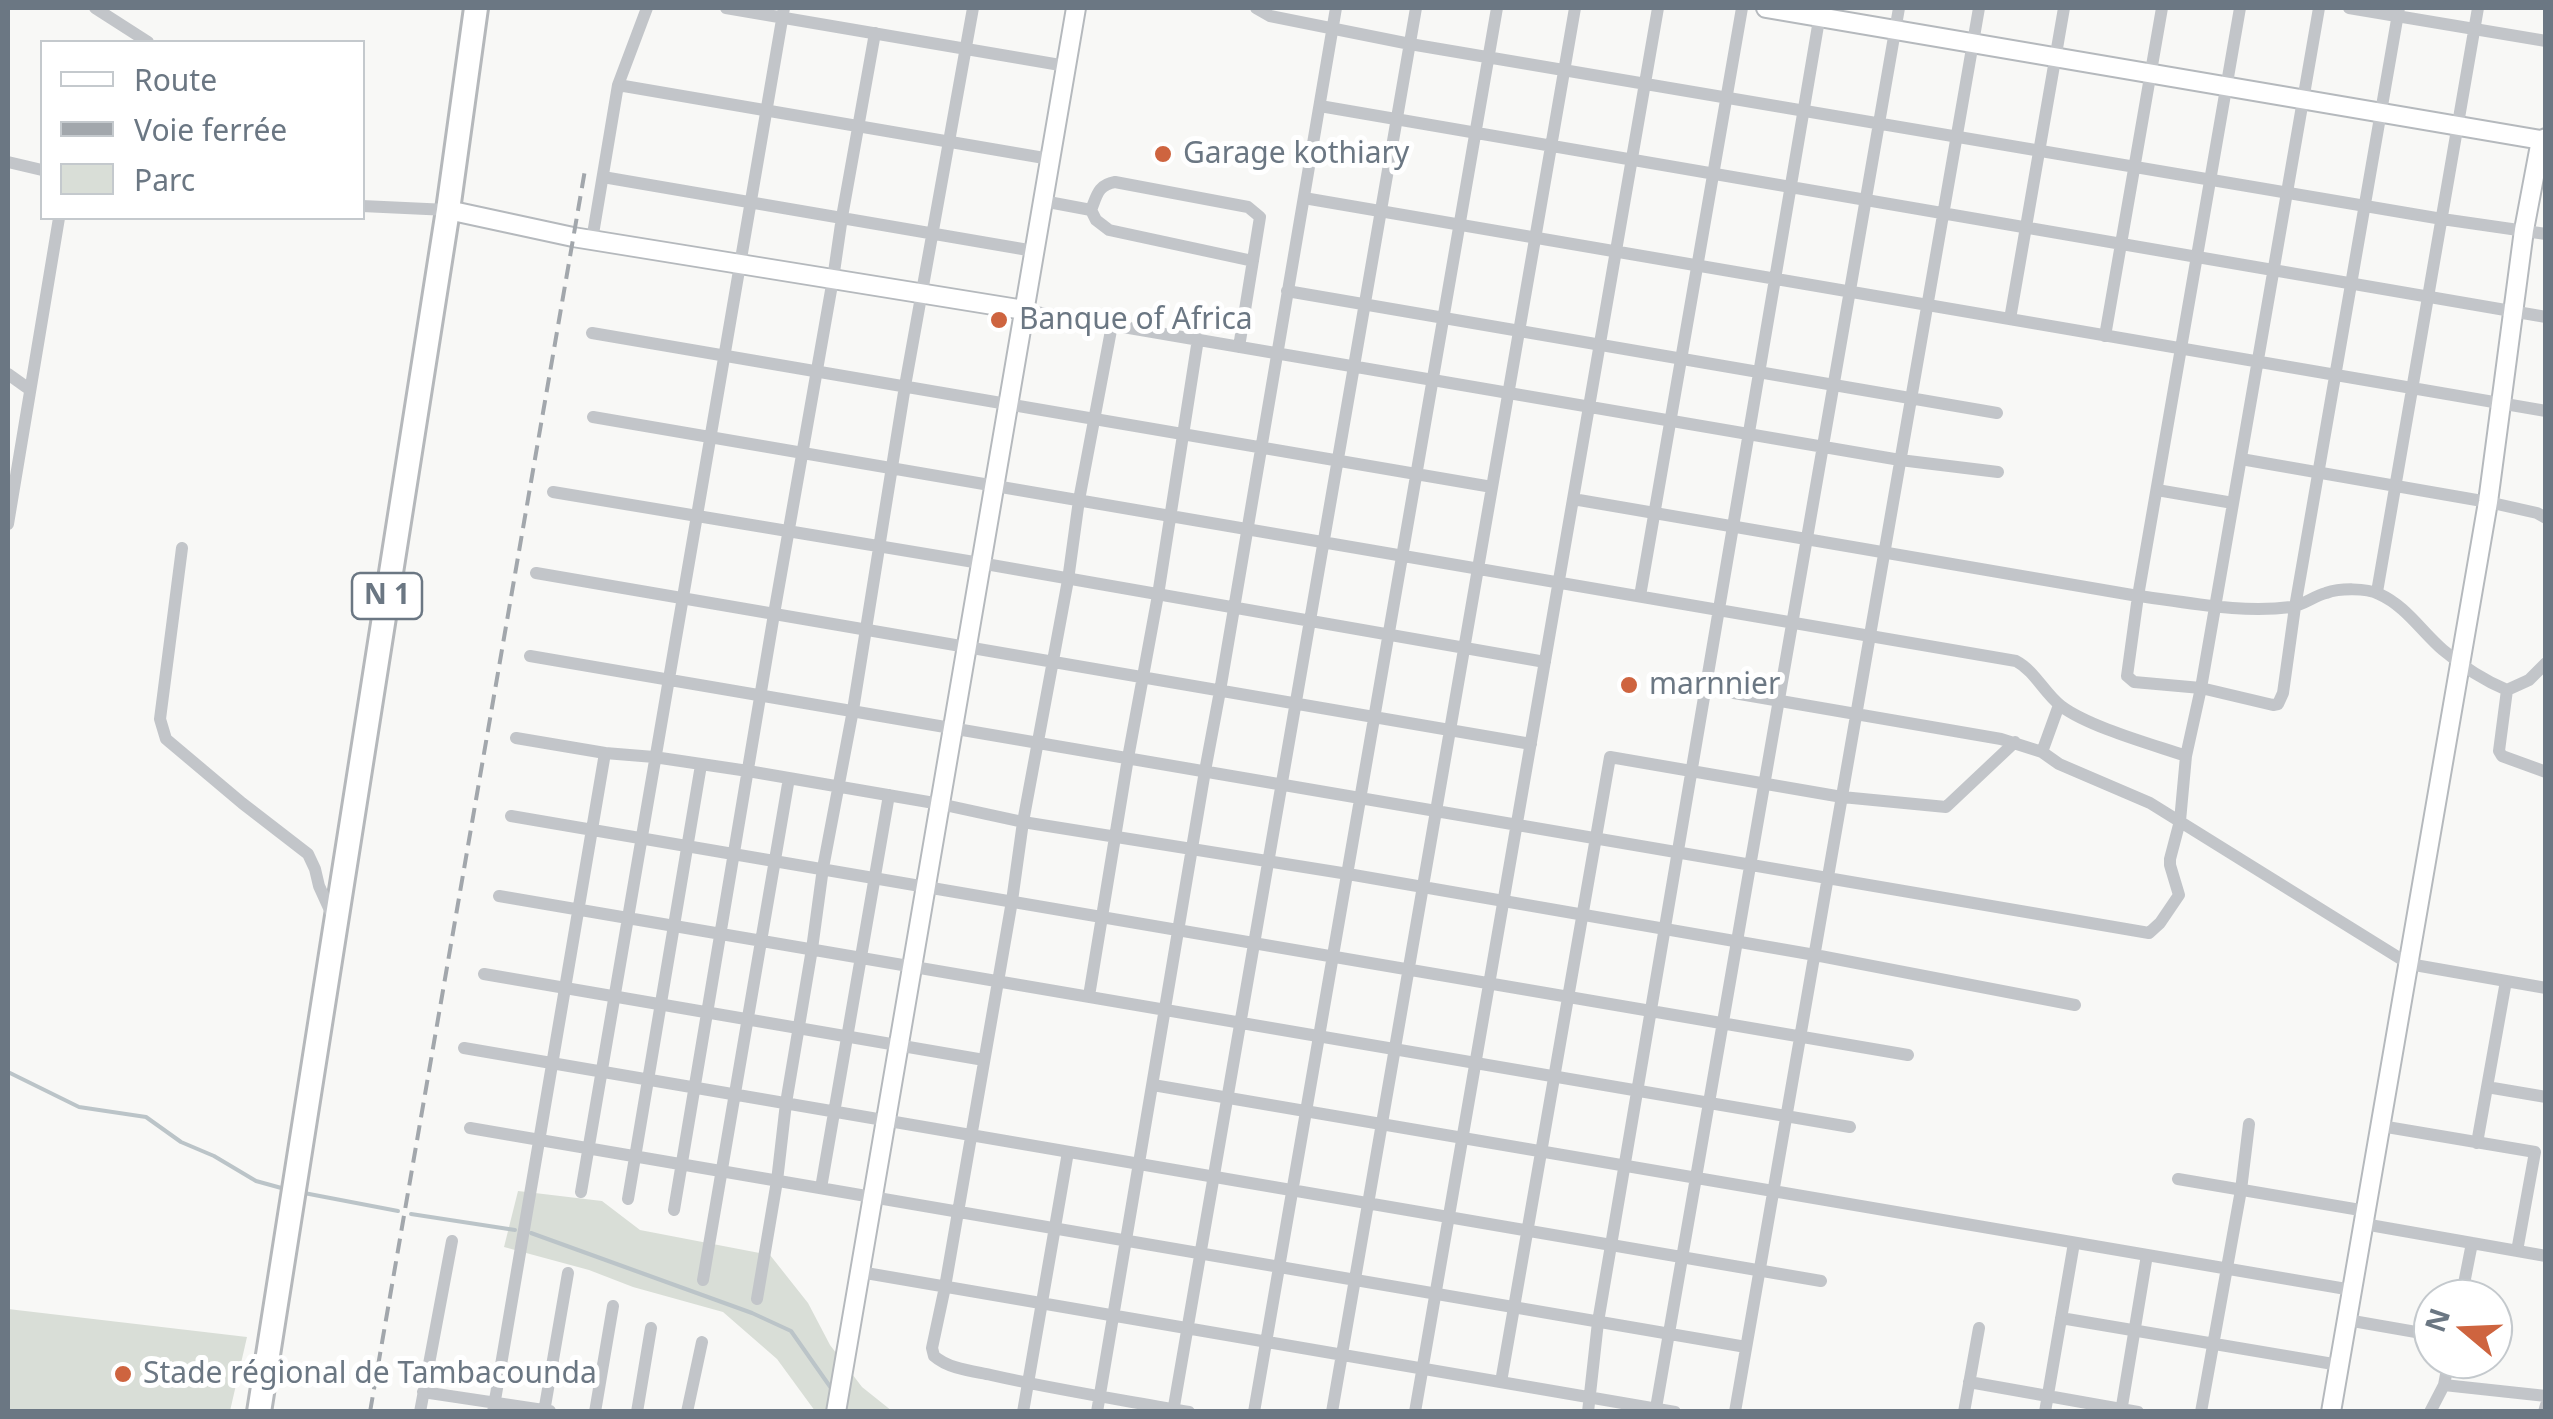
<!DOCTYPE html>
<meta charset="utf-8">
<style>
body{margin:0}
#map{position:relative;width:2553px;height:1419px;overflow:hidden;background:#f8f8f6;font-family:"Noto Sans",sans-serif}
canvas{display:block}
.frame{position:absolute;inset:0;border:10px solid #6b7783;pointer-events:none}
.legend{position:absolute;left:40px;top:40px;width:325px;height:180px;box-sizing:border-box;background:#fff;border:2px solid #c4c9cd;margin:0;padding:12px 18px;list-style:none;font-size:30px;color:#6b7783}
.legend li{display:flex;align-items:center;gap:20px;height:50px}
.legend b{width:50px;border:2px solid #c4c9cd}
.north{position:absolute;left:2413px;top:1279px;width:100px;height:100px;box-sizing:border-box;background:#fff;border:2px solid #c4c9cd;border-radius:50%;rotate:289deg;font-size:28px;font-weight:700;line-height:40px;text-align:center;color:#6b7783}
.north::after{content:'';display:block;margin:auto;width:35px;height:45px;background:#ce643f;clip-path:polygon(50% 0,100% 100%,50% 72%,0 100%)}
</style>
<div id="map">
<canvas width="2553" height="1419"></canvas>
<div class="frame"></div>
<ul class="legend">
<li><b style="height:12px;background:#fff"></b>Route</li>
<li><b style="height:12px;background:#a2a7ac"></b>Voie ferrée</li>
<li><b style="height:28px;background:#d9ded7"></b>Parc</li>
</ul>
<div class="north">N</div>
</div>
<script>
const ctx = document.querySelector('canvas').getContext('2d');
ctx.lineJoin = 'round';
function fill(path, color) { ctx.fillStyle = color; ctx.fill(path, 'evenodd'); }
function strokePath(path, color, width, dash) { ctx.strokeStyle = color; ctx.lineWidth = width; ctx.lineCap = dash ? 'butt' : 'round'; ctx.setLineDash(dash || []); ctx.stroke(path); }
function drawText(font, color, halo, rows, align = 'center') {
  ctx.font = font + ' "Noto Sans",sans-serif'; ctx.lineWidth = 10; ctx.setLineDash([]); ctx.textBaseline = 'middle'; ctx.strokeStyle = halo; ctx.fillStyle = color; for (const [text, x, y, turn = 0] of rows) {
    ctx.save(); ctx.translate(x, y); ctx.rotate((+turn || 0) * Math.PI / 180); ctx.textAlign = isNaN(turn) ? turn : align; if (halo) ctx.strokeText(text, 0, 0); ctx.fillText(text, 0, 0); ctx.restore();
  }
}
const green = new Path2D(`
 M518 1191 602 1201 640 1230 770 1255 808 1303 830 1345 862 1387 892 1411H815L777 1359 723 1312 633 1287 589 1270 504 1247Z
 M8 1309 247 1337 230 1411H8Z`);
const stream = new Path2D(`
 M8 1072 79 1107 146 1117 181 1142 214 1156 256 1181 285 1189
 M304 1193 398 1211
 M411 1214 515 1230
 M531 1233 752 1313 791 1331 831 1388`);
const street = new Path2D(`
 M95 8 148 42
 M726 8 1066 66
 M1256 8 1270 16 1410 44 2442 219 2546 234
 M2240 8 2138 596 2127 676 2134 682 2201 688 2273 705 2278 704 2283 693 2295 607 2399 8
 M2349 8 2546 41
 M618 85 1050 159
 M1320 106 2546 317
 M8 162 42 170
 M603 177 1034 251
 M1304 198 2546 411
 M1043 201 1091 210 1096 220 1109 230 1253 261
 M362 206 448 210
 M1091 210C1097 195 1098 185 1115 182L1248 207 1260 217 1239 347
 M592 240 618 85 647 8
 M1287 291 1997 413
 M1024 310 1900 460 1998 472
 M2010 319 2064 8
 M1112 325 1079 500 1068 580 1023 822 1012 901 945 1287 932 1348 934 1356C949 1369 972 1371 991 1375 1057 1390 1123 1400 1189 1412
 M592 333 1492 487
 M2105 336 2162 8
 M8 374 29 389
 M593 417 2016 661C2035 671 2044 693 2061 706 2089 727 2151 744 2186 756
 M2241 459 2488 502 2537 513 2546 518
 M2157 490 2233 503
 M553 492 980 563 1545 662
 M1573 499 2138 596C2188 602 2241 614 2291 607 2304 605 2314 596 2326 593 2340 588 2366 588 2379 594 2406 606 2421 631 2443 650 2462 666 2483 680 2507 690L2529 680 2546 663
 M8 524 59 218
 M182 548 160 719 166 739 242 803 308 854 315 869 319 886 334 919
 M536 573 1531 744
 M2377 592 2478 8
 M1640 596 1742 8
 M530 656 2149 933 2160 923 2179 895 2170 865V859L2180 821 2186 756 2201 688 2319 8
 M1705 688 2001 739 2042 752 2059 764 2150 803 2409 964 2546 988
 M2507 690 2499 751 2502 756 2546 772
 M516 738 605 753 654 757 748 771 940 804 1023 822 1348 874 1815 955 2075 1005
 M2042 752 2059 705
 M511 816 1908 1055
 M499 896 1850 1127
 M484 974 984 1060
 M1089 996 1128 758 1158 595 1198 339
 M464 1048 1821 1281
 M1153 1085 2352 1290
 M2487 1087 2546 1097
 M2381 1126 2535 1152 2517 1251
 M470 1128 1746 1347
 M2477 1143 2506 981
 M2178 1179 2366 1211
 M821 1188 889 795
 M581 1192 784 8
 M628 1199 701 765
 M674 1210 774 614 833 279 842 217 875 33
 M2364 1224 2546 1256
 M860 1272 1675 1412
 M703 1280 789 778
 M757 1299 777 1181 786 1103 812 949 823 868 853 710 905 386 973 8
 M2461 1299 2472 1243
 M2061 1318 2339 1365
 M2347 1320 2433 1335
 M1501 1382 1610 757 1842 797 1946 807 2015 742
 M1969 1382 2138 1412
 M2444 1385 2449 1359
 M423 1392 550 1411
 M1656 1408 1899 8
 M420 1412 452 1241
 M493 1412 605 753
 M544 1412 568 1273
 M595 1412 613 1306
 M637 1412 651 1328
 M687 1412 702 1342
 M1023 1412 1068 1152
 M1097 1412 1205 771 1220 691 1336 8
 M1173 1412 1416 8
 M1254 1412 1497 8
 M1332 1412 1575 8
 M1415 1412 1658 8
 M1588 1412 1598 1322 1821 8
 M1735 1412 1979 8
 M1964 1412 1979 1328
 M2045 1412 2074 1243
 M2121 1412 2147 1255
 M2201 1412 2241 1190 2249 1124
 M2430 1412 2444 1385 2546 1396
 M2544 1412 2546 1405`);
const secondary = new Path2D(`
 M1766 8 2541 140 2546 138
 M448 210 573 237 1024 310
 M836 1412 1076 8
 M2331 1412 2488 502 2524 230 2541 140`);
const highway = new Path2D(`
 M259 1412 448 210 476 8`);
const rail = new Path2D(`
 M370 1412 585 170`);
const markers = [
 [1163,154,10,"#ce643f"],
 [999,320,10,"#ce643f"],
 [1629,685,10,"#ce643f"],
 [123,1374,10,"#ce643f"]
];
const shields = [
 [387,596,70]
];
const shieldNames = [
 ["N 1",387,596]
];
const poiNames = [
 ["Garage kothiary",1183,154],
 ["Banque of Africa",1019,320],
 ["marnnier",1649,685],
 ["Stade régional de Tambacounda",143,1374]
];
fill(green, '#d9ded7');
strokePath(stream, '#bbc4c8', 4);
strokePath(secondary, '#b5b9bd', 22);
strokePath(highway, '#b5b8bb', 28);
strokePath(street, '#c2c5c9', 12);
strokePath(secondary, '#fff', 18);
strokePath(highway, '#fff', 22);
strokePath(rail, '#a2a7ac', 4, [15, 8]);
for (const [x, y, r, color] of markers) { const dot = new Path2D(); dot.arc(x, y, r, 0, 2 * Math.PI); ctx.fillStyle = color; ctx.fill(dot); strokePath(dot, '#fff', 4); }
for (const [x, y, w] of shields) { const box = new Path2D(); box.roundRect(x - w / 2, y - 23, w, 46, 8); ctx.fillStyle = '#fff'; ctx.fill(box); strokePath(box, '#6b7783', 2.5); }
drawText('bold 28px', '#6b7783', null, shieldNames);
drawText('30px', '#6b7783', '#fff', poiNames, 'left');
</script>
